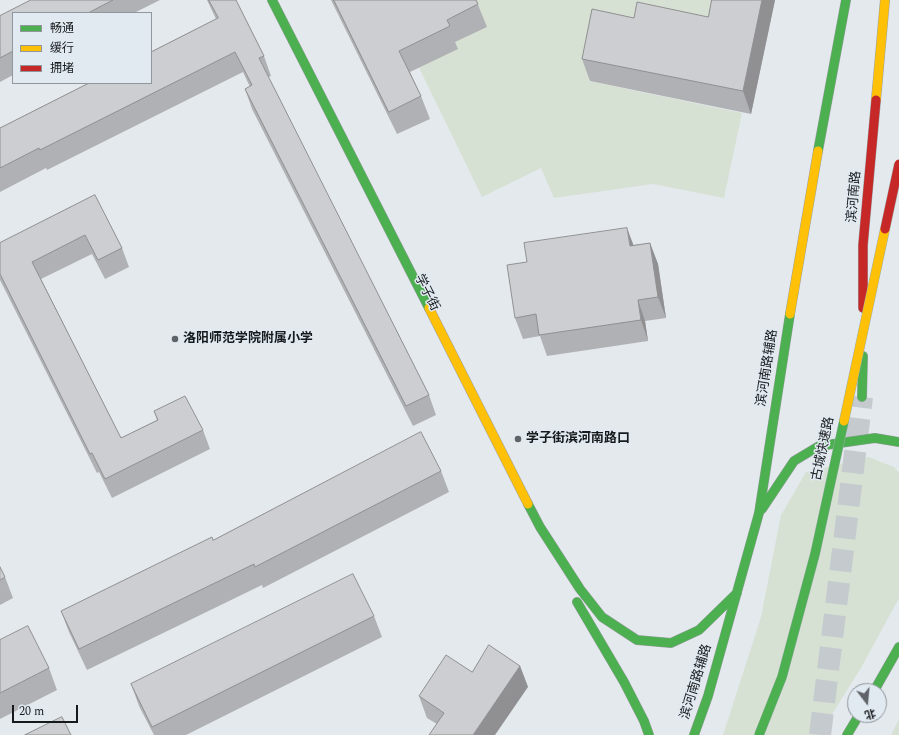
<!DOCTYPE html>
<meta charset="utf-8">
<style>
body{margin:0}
#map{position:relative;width:899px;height:735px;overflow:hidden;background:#e4e9ee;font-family:Spectral,"Noto Sans SC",serif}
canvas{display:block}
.legend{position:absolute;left:12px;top:12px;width:140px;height:72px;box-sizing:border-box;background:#e1e9f1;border:1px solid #90969c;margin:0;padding:5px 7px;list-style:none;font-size:12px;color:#171a1c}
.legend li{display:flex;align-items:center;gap:8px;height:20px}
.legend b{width:20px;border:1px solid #90969c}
.north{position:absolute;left:847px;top:683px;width:40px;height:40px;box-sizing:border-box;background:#e1e9f1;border:1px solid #90969c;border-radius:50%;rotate:164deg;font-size:11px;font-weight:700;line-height:16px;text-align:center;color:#171a1c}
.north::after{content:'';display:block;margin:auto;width:14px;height:18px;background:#5f6266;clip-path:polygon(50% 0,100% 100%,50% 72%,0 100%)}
.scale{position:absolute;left:12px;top:705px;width:66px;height:18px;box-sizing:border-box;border:2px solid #171a1c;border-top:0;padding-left:5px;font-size:12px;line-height:14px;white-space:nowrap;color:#171a1c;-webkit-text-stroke:3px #e1e9f1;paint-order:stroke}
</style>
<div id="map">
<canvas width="899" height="735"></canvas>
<ul class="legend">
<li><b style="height:5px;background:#4caf50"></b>畅通</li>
<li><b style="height:5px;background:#ffc107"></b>缓行</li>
<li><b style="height:5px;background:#c62828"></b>拥堵</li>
</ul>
<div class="north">北</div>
<div class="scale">20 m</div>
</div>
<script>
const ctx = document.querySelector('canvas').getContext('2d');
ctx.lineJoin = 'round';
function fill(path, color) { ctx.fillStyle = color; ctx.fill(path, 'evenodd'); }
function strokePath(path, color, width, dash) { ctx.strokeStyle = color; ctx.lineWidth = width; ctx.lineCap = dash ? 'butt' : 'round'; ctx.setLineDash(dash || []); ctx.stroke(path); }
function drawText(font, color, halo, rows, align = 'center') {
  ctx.font = font + ' Spectral,"Noto Sans SC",serif'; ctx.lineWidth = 3; ctx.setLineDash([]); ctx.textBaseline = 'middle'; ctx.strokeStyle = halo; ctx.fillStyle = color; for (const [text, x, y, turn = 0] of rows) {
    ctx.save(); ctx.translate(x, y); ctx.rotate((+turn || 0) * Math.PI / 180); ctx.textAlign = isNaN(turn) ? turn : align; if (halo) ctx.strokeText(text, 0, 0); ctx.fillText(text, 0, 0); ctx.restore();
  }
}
const green = new Path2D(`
 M386 0H717L709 37 599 30 589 81 742 113 724 198 653 184 554 198 541 168 482 197Z
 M869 457 894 467 899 473V598L861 668 819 735H723L761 617 781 515 806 472Z
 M899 719V735H891Z`);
const primaryTunnel = new Path2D(`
 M820 735 862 397`);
const fast = new Path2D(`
 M272 0 429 308
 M818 151 846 0
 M862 397 863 356
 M528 504 540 527 580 589 602 617 637 640 671 643 699 630 737 593
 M762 509 794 461 819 446 875 438 899 442
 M577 602 624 682 644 721 649 735
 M874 691 899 647
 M694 735 708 696 759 513 790 314
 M847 735 859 715`);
const slow = new Path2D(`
 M876 100 885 0
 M429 308 528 504
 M790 314 818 151`);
const jam = new Path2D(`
 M863 308V245L876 100`);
const fastBridge = new Path2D(`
 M759 735 782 677 815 554 844 421`);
const slowBridge = new Path2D(`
 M844 421 885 229`);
const jamBridge = new Path2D(`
 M885 229 899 164`);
const wall = new Path2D(`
 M31 0H160L134 13H13V75L0 82V16Z
 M207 0H236L264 56 271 76 268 77 429 395 436 415 413 426 252 109 245 89 250 87 243 72 47 170 46 168 0 192V128L216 19Z
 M331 0H476L487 27 455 42 458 49 410 72 421 96 430 119 397 134Z
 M712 0H775L751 114 590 81 582 59 634 18 708 17Z
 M95 195 122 248 129 267 105 279 92 254 41 279 121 438 157 420 154 411 203 430 210 449 112 498 99 472 97 473 0 280V243Z
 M650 243 658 264 666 318 645 321 648 341 547 356 540 336 523 339 515 318 634 245Z
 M441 471 449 492 263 588 262 585 87 670 69 632 61 611 213 540Z
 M0 567 5 577 13 598 0 605Z
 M374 616 382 637 186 735H154L139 706 131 684Z
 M0 640 49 668 57 690 0 719Z
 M520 666 528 687 437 724 427 718 419 696 472 672Z`);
const shadedWall = new Path2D(`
 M762 0H775L751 114 743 91Z
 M627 228 635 249 630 246Z
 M650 243 658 264 666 318 658 297Z
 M638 300 645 321 648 341 641 320Z
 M520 666 528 687 495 735H473Z`);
const building = new Path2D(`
 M31 0H113L88 13H13V51L0 58V16Z
 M209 0H236L264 56 259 58 429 395 406 406 245 89 252 85 235 52 40 150 39 148 0 168V128L89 83H151V52L218 18Z
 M334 0H476L478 4 447 20 450 26 399 51 421 96 389 112Z
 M712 0H762L743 91 582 59 592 9 634 18 637 2 708 17Z
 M95 195 122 248 98 260 85 235 32 262 121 438 158 420 154 411 185 396 203 430 105 479 92 453 90 454 0 274V243Z
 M627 228 630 246 650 243 658 297 638 300 641 320 539 335 536 314 515 318 507 265 527 262 524 243Z
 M421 432 441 471 255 567 254 564 79 649 61 611 212 537 213 540Z
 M0 567 5 577 0 580Z
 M353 574 374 616 152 727 131 684Z
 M28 626 49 668 0 693V640Z
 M489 645 520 666 473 735H429L444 713 419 696 446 655 472 672Z
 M62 717 71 735H25Z`);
const markers = [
 [175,339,4,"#5f6266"],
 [518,439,4,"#5f6266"]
];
const streetNames = [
 ["滨河南路",855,197,-85],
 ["学子街",426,293,63],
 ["滨河南路辅路",768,368,-81],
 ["古城快速路",824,449,-78],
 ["滨河南路辅路",697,682,-73]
];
const poiNames = [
 ["洛阳师范学院附属小学",183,339],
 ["学子街滨河南路口",526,439]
];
fill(green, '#d7e1d3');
strokePath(primaryTunnel, '#c5cace', 22, [22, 11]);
strokePath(fast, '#9b9fa2', 10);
strokePath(slow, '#9b9fa2', 10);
strokePath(jam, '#9b9fa2', 10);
strokePath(fast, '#4caf50', 9);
strokePath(slow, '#ffc107', 9);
strokePath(jam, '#c62828', 9);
strokePath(fastBridge, '#9daeae', 10, []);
strokePath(slowBridge, '#9daeae', 10, []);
strokePath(jamBridge, '#9daeae', 10, []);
strokePath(fastBridge, '#4caf50', 9);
strokePath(slowBridge, '#ffc107', 9);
strokePath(jamBridge, '#c62828', 9);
fill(wall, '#b0b1b4');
fill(shadedWall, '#909092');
fill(building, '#cdced1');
strokePath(building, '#909092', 1);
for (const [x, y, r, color] of markers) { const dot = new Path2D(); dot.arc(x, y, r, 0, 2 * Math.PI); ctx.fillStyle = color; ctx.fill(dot); strokePath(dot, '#e1e9f1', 1.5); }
drawText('13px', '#171a1c', '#e1e9f1', streetNames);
drawText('bold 13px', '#171a1c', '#e1e9f1', poiNames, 'left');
</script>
